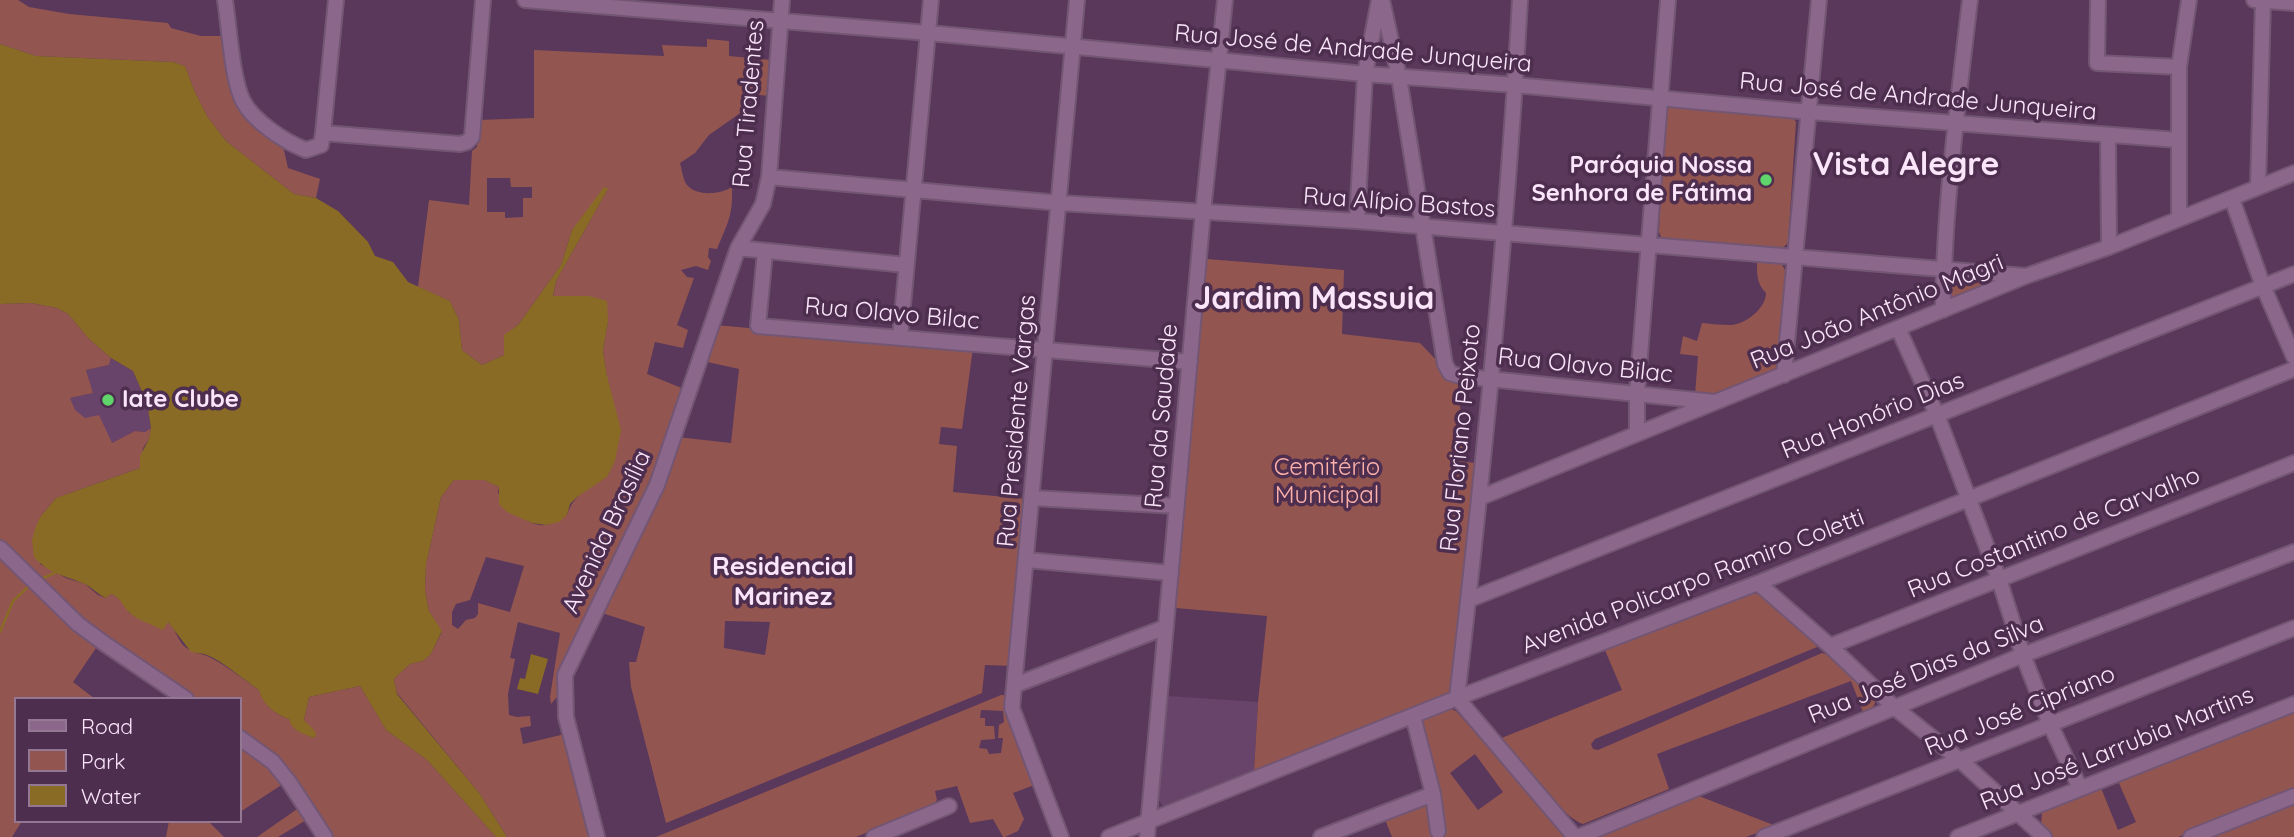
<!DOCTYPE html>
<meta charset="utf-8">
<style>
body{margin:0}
#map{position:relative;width:2294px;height:837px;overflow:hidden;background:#59385b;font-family:Quicksand,sans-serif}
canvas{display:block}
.legend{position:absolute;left:14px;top:697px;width:228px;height:126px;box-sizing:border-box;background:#4e2e4f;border:2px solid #937793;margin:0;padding:9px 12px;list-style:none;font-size:21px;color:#fae5fa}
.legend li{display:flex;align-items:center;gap:14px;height:35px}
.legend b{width:35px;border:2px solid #937793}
</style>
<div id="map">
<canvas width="2294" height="837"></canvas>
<ul class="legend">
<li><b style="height:9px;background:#8b678c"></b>Road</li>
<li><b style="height:19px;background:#935550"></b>Park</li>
<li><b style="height:19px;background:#896b26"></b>Water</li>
</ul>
</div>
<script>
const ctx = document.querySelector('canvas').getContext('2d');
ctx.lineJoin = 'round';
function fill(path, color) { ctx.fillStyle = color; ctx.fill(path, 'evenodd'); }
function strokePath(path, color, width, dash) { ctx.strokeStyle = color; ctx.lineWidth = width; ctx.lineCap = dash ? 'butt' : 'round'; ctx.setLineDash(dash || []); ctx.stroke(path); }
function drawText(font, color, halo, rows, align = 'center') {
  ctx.font = font + ' Quicksand,sans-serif'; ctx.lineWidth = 7; ctx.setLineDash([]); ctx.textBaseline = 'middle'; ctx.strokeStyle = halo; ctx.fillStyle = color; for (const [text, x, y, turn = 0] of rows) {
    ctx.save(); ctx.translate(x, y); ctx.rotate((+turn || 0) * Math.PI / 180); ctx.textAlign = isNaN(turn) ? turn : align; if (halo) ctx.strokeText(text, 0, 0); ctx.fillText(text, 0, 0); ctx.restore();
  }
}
const built = new Path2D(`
 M111 358 133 371 147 403 151 428 145 432 135 431 112 443 74 410 69 398 93 393 86 370 109 365Z
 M1168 696 1258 702 1254 772 1168 807 1162 805 1158 798Z`);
const green = new Path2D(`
 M0 0H18L29 7 69 14 168 23 171 28 201 36H224L231 82 237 106 253 122 283 146 288 168 320 179 316 198 294 194 226 141 207 116 195 92 185 66 173 62 36 56 0 44Z
 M707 39 729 41V56L771 60 768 96 753 94 746 109 709 135 695 153 680 163C682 170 683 180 687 185 697 197 721 194 732 187 733 216 728 222 717 249L709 248 708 257 711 261 708 270 696 266 681 270 687 277 694 278 677 325 688 330 683 348 655 342 647 374 684 389 653 483 560 697 556 698 551 704 550 697 560 633 518 622 510 658 515 659 508 694 509 715 517 717 530 716 531 726 520 728 523 744 565 734 590 837H507L480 794 397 693 394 679 410 664 423 661 431 654 442 632 429 611 425 590 426 565 441 497 454 480H484L499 487 498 493C510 506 525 527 546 525 552 524 561 518 567 515 573 495 590 486 607 477V376L603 351 608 322 589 296 553 297 556 281 608 189 572 230 561 265 518 325 505 335 504 355 482 365 462 350 459 320 450 301 418 287 429 200 469 205 472 151 477 147 479 120 534 118V50L664 56 662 45 707 47ZM487 178H510L511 187H532V198H523V217L505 218V212H487ZM486 557 524 566 510 612 478 603V614L475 618 466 620 458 629 452 625V612L456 604 470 600Z
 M1673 106 1791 116 1796 122 1788 243 1779 251 1662 239 1659 232 1665 110Z
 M1207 259 1344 270 1342 334 1420 343 1438 362 1440 369 1447 379 1458 383 1465 462 1476 463 1451 689 1449 694 1254 772 1258 702 1267 616 1176 608Z
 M1757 259 1780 261 1786 272 1778 366 1775 374 1722 396 1695 395 1698 356 1680 354 1683 336 1697 341 1702 323C1712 324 1722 325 1731 325 1746 324 1766 308 1766 293 1756 283 1757 273 1757 259Z
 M1954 275 2001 281 1953 300 1949 295V279Z
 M31 303 57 308 68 314 89 339 111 358 109 365 86 370 93 393 70 398 75 410 85 418 99 415 112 443 135 431 145 432 151 428 149 439 143 448 140 468 56 498 40 517V564L66 578 85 584 98 595 106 598 111 594C120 598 125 604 129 613L168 622C175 628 177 638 183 645 192 654 204 653 213 659 230 668 244 680 259 690 263 704 275 715 289 719L296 730 313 738 316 736 304 720 309 697 360 686 386 730 427 760 496 837H332L293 776 276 757 240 730V699H197L170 678 109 641 82 620 0 542V304Z
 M715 325 973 348 962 429 941 427 939 444 957 446 953 492 1026 499 1013 666 985 665 982 693 666 823 631 687 629 662H636L645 627 599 612 677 437 731 443 739 369 703 361ZM725 621 770 622 765 655 724 648Z
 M0 559 96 648 73 682 95 699H16V821H22L12 837H0Z
 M1745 592 1758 594 1816 641 1817 647 1595 739 1591 744 1593 749 1598 750 1822 653 1829 655 1874 694 1875 703 1872 709 1863 712 1851 681 1657 754 1669 789 1583 824C1574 821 1569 814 1561 810L1499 739 1622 690 1604 648Z
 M1001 695H1005L1037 784 1013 793 1024 819 1018 831 1005 837H1003L993 819 970 823 957 786 935 791 937 800 933 805 856 837H656ZM981 710 1003 711 1004 722 999 725 998 738H1003L1001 753 989 754 987 749 979 748 981 740 995 739 994 726H985V718H980Z
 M1448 708 1456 711 1537 802 1565 837H1392L1384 817 1424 800 1429 804 1421 726 1423 718ZM1475 754 1503 792 1478 810 1450 773Z
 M2294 712V791L2178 837H2054L2041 827 2042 812 2101 788 2118 830 2136 822 2118 781Z
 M240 745 268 765 283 784 240 812Z
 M1686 791 1776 826 1746 837H1595Z
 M2294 802V837H2209Z
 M300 807 308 819 278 837H257Z
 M169 821H208L224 837H166Z`);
const water = new Path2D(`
 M0 44 36 56 173 62 185 66 195 92 207 116 226 141 294 194 316 198 338 211 368 242 375 256 393 262 408 282 450 301 459 320 462 350 482 365 504 355V335L518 325 561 265 572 230 604 187 608 189 556 281 553 296H589L607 301 608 322 603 351 607 376 621 430 615 461 607 477 577 497 570 504 567 515 559 522 546 525 532 523 507 512 499 504V487L484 480H454L441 497 426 565 425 590 429 611 442 631 431 654 423 661 410 664 394 679 397 694 480 794 507 837H496L427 760 386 730 360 686 309 697 304 720 315 731 316 736 313 738C302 733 292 731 289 719 276 715 262 704 259 690 244 680 224 662 207 655 202 653 196 653 191 652L168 622 163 630C154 625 139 621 131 614 123 608 122 598 111 594L106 598C97 594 91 586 82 583 61 574 51 575 34 557L32 540 35 529 40 517 56 498 140 468V456L149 439 151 428 147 403 133 371 111 358 89 339 68 314 57 308 31 303 0 304Z
 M531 654 548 659 538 694 517 689 520 678 525 679Z`);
const stream = new Path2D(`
 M38 580 55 573
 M0 632 13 601 30 585`);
const minor = new Path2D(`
 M225 0C229 25 232 80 243 101 253 121 285 142 306 150L321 145 323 133 336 0
 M525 0 929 33 1365 74 1515 85 1810 112 2178 140
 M1382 0 1399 77 1445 364 1450 373 1460 376 1715 402
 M1520 0C1507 233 1484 466 1457 698L1575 837
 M2098 0 2097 63 2179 67
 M2254 0 2294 3
 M323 133 460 144 467 142 472 137 483 0
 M2108 136 2109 247
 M769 177 1060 203 1357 221 2026 276
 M2258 187 2263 1
 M2232 199 2263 286 2294 357
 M2179 218V67L2189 0
 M1357 221 1365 74 1379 0
 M738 248 906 265
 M765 252 758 326 1190 362
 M1943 310C1944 206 1958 103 1970 0
 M1898 328 1937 415 1999 579 2023 655 2050 724 2080 788
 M900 338 931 0
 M1784 375 1819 0
 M1637 434V393L1668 0
 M1032 498 1177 506
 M1479 498 2026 276 2109 247 2294 173
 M0 548 78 624 105 644 186 699
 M1027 560 1171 573
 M1758 583 1830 646 1894 707 1960 760 2044 837
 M1468 600 2294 274
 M1830 646 2294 463
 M1015 685 1166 627
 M1413 716 1433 794 1438 831
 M240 738 273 762 289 782 325 837
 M597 837 566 717 565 675 657 485 738 248 763 204 769 177 782 0
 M874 837 949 806
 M1061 837 1012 708 1077 0
 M1109 837 1457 698 1758 583 2294 369
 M1147 837 1203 212 1225 0
 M1321 837 1433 794
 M1578 837 2023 655 2294 552
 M1764 837 2294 628
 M1958 837 2294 704
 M2191 837 2294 796`);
const markers = [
 [1766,180,7,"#5fd56b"],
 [108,400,7,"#5fd56b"]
];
const streetNames = [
 ["Rua José de Andrade Junqueira",1353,49,5],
 ["Rua José de Andrade Junqueira",1918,97,5],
 ["Rua Tiradentes",749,104,-85],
 ["Rua Alípio Bastos",1399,203,4],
 ["Rua João Antônio Magri",1877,312,-22],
 ["Rua Olavo Bilac",892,314,5],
 ["Rua Olavo Bilac",1585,366,6],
 ["Rua da Saudade",1162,416,-85],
 ["Rua Honório Dias",1873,416,-22],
 ["Rua Presidente Vargas",1017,421,-85],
 ["Rua Floriano Peixoto",1461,438,-84],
 ["Avenida Brasília",607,532,-65],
 ["Rua Costantino de Carvalho",2054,533,-22],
 ["Avenida Policarpo Ramiro Coletti",1693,582,-21],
 ["Rua José Dias da Silva",1926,670,-22],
 ["Rua José Cipriano",2020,711,-22],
 ["Rua José Larrubia Martins",2117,749,-22]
];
const poiNames = [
 ["Paróquia Nossa",1752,166],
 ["Senhora de Fátima",1752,194],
 ["Iate Clube",122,400,"left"]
];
const parkNames = [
 ["Cemitério",1327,468],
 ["Municipal",1327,496]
];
const neighbourhoodNames = [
 ["Residencial",783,567],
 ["Marinez",783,597]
];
const districtNames = [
 ["Vista Alegre",1906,165],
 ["Jardim Massuia",1314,299]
];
fill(built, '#68436a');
fill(green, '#935550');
fill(water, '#896b26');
strokePath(stream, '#896b26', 2.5);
strokePath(minor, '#735673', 18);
strokePath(minor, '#8b678c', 14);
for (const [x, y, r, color] of markers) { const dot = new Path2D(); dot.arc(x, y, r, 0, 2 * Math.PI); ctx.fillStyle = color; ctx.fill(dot); strokePath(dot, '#4e2e4f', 2.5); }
drawText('24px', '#fae5fa', '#4e2e4f', streetNames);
drawText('bold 24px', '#fae5fa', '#4e2e4f', poiNames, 'right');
drawText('24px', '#fcb1aa', '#4e2e4f', parkNames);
drawText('bold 26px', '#fae5fa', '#4e2e4f', neighbourhoodNames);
drawText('bold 32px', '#fae5fa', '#4e2e4f', districtNames);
</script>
